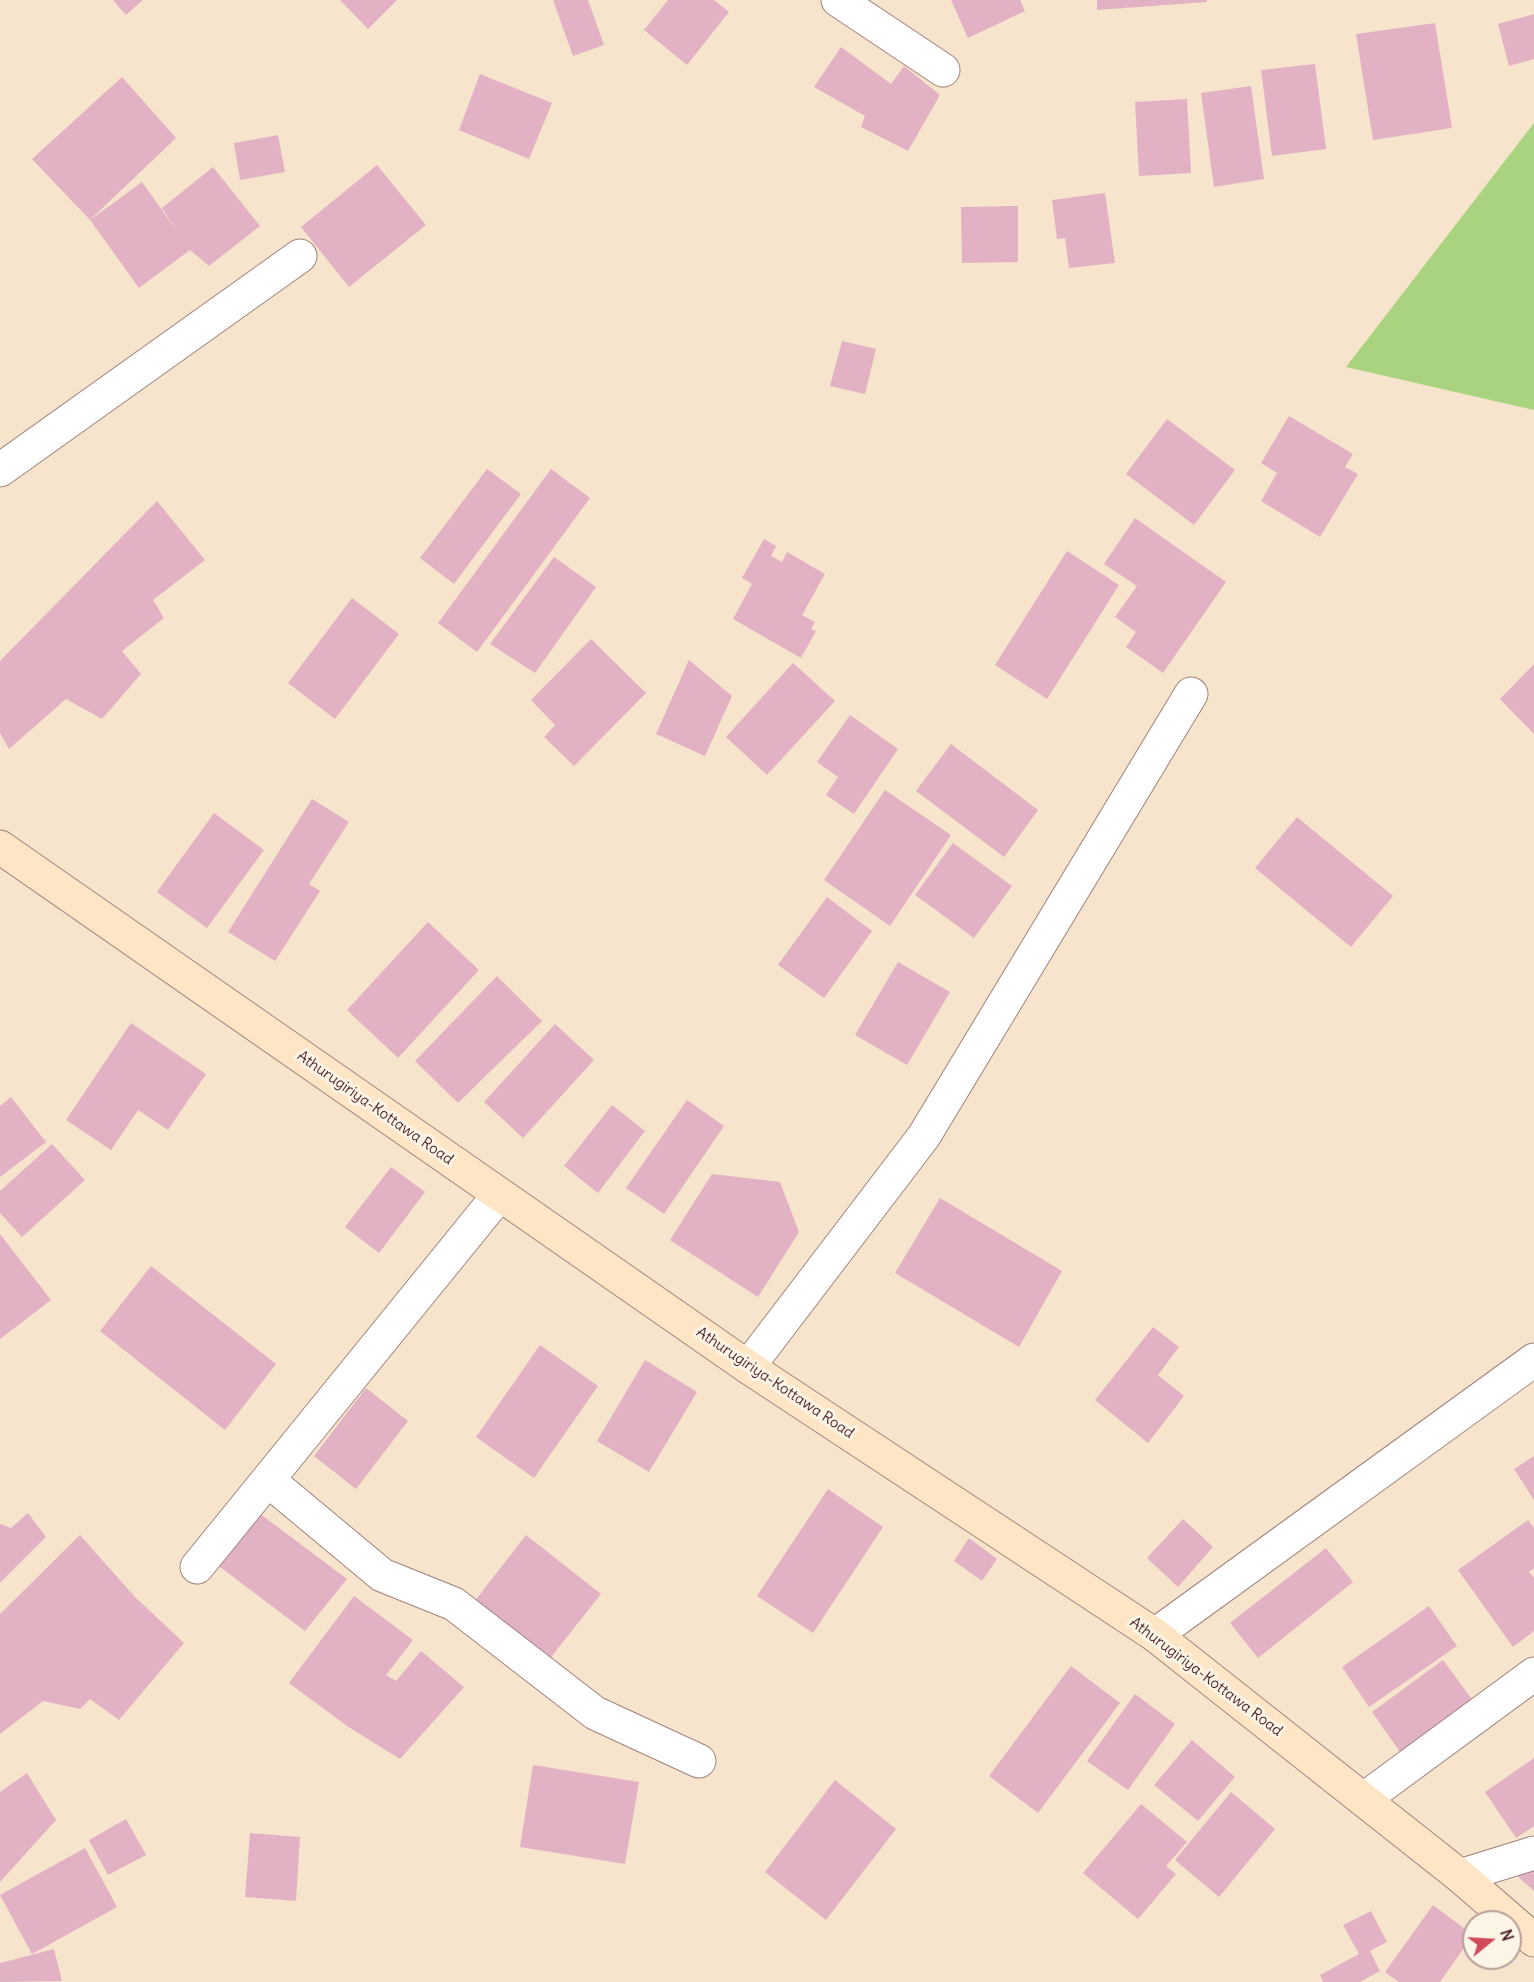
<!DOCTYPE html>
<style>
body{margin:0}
#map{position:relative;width:1534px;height:1982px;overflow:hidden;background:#f7e4cc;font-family:Delius,sans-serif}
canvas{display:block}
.north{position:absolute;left:1462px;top:1910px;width:60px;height:60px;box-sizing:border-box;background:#fcf5e5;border:2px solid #b59f9b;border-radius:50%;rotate:72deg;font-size:16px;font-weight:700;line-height:24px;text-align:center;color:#4a1f2b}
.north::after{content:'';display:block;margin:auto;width:21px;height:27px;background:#d1495b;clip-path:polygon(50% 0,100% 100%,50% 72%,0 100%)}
</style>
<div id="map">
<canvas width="1534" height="1982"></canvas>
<div class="north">N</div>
</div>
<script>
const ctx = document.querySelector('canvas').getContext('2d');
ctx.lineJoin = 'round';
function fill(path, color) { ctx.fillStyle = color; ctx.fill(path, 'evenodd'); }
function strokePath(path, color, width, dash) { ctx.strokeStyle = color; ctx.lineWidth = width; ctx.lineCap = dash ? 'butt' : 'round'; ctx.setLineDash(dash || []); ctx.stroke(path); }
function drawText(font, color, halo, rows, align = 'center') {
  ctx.font = font + ' Delius,sans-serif'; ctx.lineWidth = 6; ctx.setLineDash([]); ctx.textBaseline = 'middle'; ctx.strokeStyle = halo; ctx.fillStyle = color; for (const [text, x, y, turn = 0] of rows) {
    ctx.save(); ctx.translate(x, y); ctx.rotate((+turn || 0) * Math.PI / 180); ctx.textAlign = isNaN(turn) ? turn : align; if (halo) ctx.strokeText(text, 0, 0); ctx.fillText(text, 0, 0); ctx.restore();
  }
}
const green = new Path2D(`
 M1534 123V410L1346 367Z`);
const building = new Path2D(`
 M113 0H143L126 15Z
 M340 0H397L368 29Z
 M553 0H588L604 45 573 56Z
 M668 0H714L729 12 687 65 644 30Z
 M951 0H1020L1025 11 968 38Z
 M1097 0H1207V2L1097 10Z
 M1534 14V59L1509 66 1498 24Z
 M1435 23 1452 128 1373 140 1356 34Z
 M841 47 891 84 904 66 940 95 908 151 861 127 865 116 814 87Z
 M1315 64 1326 149 1272 156 1261 70Z
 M480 74 552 103 529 159 459 130Z
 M122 77 176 138 90 220 142 182 177 231 162 208 213 167 260 226 209 266 190 250 139 288 90 220 32 159Z
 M1251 86 1264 179 1214 187 1201 93Z
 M1187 99 1191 173 1139 176 1135 102Z
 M278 135 285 172 240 180 234 143Z
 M377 165 426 225 349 287 301 227Z
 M1105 193 1115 263 1069 268 1065 238 1057 239 1052 200Z
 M1018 206V262L962 263 961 207Z
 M842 341 876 349 865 394 830 386Z
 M1289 416 1353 454 1345 467 1358 474 1320 537 1261 501 1277 473 1261 463Z
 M1167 419 1235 470 1194 525 1126 474Z
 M487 469 521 494 454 584 420 558Z
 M551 469 590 498 477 652 438 623Z
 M157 501 205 560 153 600 164 618 122 651 141 674 102 719 66 699 9 749 0 733V661Z
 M1135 518 1226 582 1163 673 1126 647 1136 632 1115 617 1137 586 1104 564Z
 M764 539 776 546 771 556 782 562 787 552 825 574 802 615 815 622 811 629 816 631 801 658 733 619 752 584 742 578Z
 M1067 551 1119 585 1047 699 995 665Z
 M554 557 596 587 535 673 490 644Z
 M352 598 399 634 335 719 288 683Z
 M591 639 646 693 574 766 544 737 555 725 531 700Z
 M689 660 732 696 705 756 656 734Z
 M793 663 835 701 767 775 726 737Z
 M1534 664V734L1500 699Z
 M850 715 898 749 854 814 826 795 838 777 817 762Z
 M951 744 1038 810 1004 857 916 791Z
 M885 790 951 835 890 926 824 880Z
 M312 799 349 822 309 884 320 891 275 961 228 932Z
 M214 813 264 850 207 928 157 892Z
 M1297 817 1393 896 1351 947 1255 868Z
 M953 843 1012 886 974 938 915 895Z
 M827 897 872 931 824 998 778 965Z
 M428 922 479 970 398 1058 347 1010Z
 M898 962 950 992 907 1065 855 1035Z
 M497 976 542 1021 458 1103 415 1061Z
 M131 1023 206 1074 168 1130 138 1110 111 1150 66 1120Z
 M555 1024 594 1060 523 1138 484 1102Z
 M11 1097 46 1142 0 1177V1106Z
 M687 1100 724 1126 664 1214 626 1188Z
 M612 1105 645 1131 598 1193 564 1166Z
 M52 1144 85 1180 22 1237 0 1213V1191Z
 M391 1167 425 1192 379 1253 345 1227Z
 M712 1174 780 1182 799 1232 758 1297 670 1240Z
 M940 1198 1062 1271 1019 1347 895 1273Z
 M0 1234 51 1300 0 1339Z
 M151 1266 276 1364 225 1430 100 1331Z
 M1153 1327 1179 1347 1158 1375 1184 1396 1148 1443 1095 1400Z
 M540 1345 598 1386 534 1478 476 1437Z
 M645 1360 697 1392 649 1472 597 1441Z
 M366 1388 408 1421 356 1489 314 1456Z
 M1534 1456V1500L1514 1469Z
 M828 1489 883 1527 813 1633 757 1596Z
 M28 1513 46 1537 0 1583V1524L11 1528Z
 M259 1513 347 1579 305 1631 216 1564Z
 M1183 1519 1213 1547 1178 1587 1147 1558Z
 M1528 1520 1534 1528V1568L1529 1572 1534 1578V1631L1513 1647 1458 1570Z
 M80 1535 134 1596 184 1643 119 1720 90 1699 80 1709 43 1701 0 1734V1614Z
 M526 1535 601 1594 548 1661 474 1602Z
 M969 1538 997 1559 982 1581 954 1561Z
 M1326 1548 1353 1582 1258 1658 1230 1623Z
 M354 1596 413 1640 386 1675 396 1681 421 1651 464 1687 400 1759 347 1726 289 1683Z
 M1429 1606 1457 1646 1369 1707 1342 1667Z
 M1443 1660 1477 1706 1405 1759 1372 1712Z
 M1071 1666 1120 1703 1038 1813 989 1776Z
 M1135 1694 1175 1724 1128 1790 1087 1761Z
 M1192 1740 1235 1777 1198 1821 1154 1785Z
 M1534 1758V1826L1516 1838 1485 1792Z
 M533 1765 639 1782 625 1864 520 1847Z
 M27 1773 56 1820 0 1882V1792Z
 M835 1780 896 1829 826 1920 765 1872Z
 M1231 1792 1275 1829 1219 1897 1175 1860Z
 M1141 1804 1187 1842 1166 1866 1176 1874 1138 1919 1083 1873Z
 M126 1819 146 1855 108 1875 89 1840Z
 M250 1833 300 1837 296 1901 245 1897Z
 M85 1848 117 1907 32 1954 0 1895Z
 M1534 1866V1891L1515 1874Z
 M1433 1905 1473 1935 1440 1982H1399L1385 1972Z
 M1371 1911 1387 1942 1370 1951 1380 1971 1360 1982H1323L1320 1975 1359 1954 1343 1925Z
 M54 1949 62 1981 0 1982V1963Z`);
const street = new Path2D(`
 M838 0 943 70
 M0 470 300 256
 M748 1367 924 1136 1191 694
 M268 1480 382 1575 454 1604 595 1713 699 1761
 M197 1567 499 1195
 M1155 1635 1534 1360
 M1364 1799 1534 1674
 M1460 1876 1534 1853`);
const secondary = new Path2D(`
 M0 847 748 1367 1155 1635 1460 1876 1534 1940`);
const streetNames = [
 ["Athurugiriya-Kottawa Road",375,1108,35],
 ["Athurugiriya-Kottawa Road",775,1383,34],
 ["Athurugiriya-Kottawa Road",1206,1677,37]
];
fill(green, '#aad37f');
fill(building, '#e2b2c4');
strokePath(street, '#a0827c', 35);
strokePath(secondary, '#a0827c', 35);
strokePath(street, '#fff', 33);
strokePath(secondary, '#fde5c5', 33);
drawText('15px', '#4a1f2b', '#fcf5e5', streetNames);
</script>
